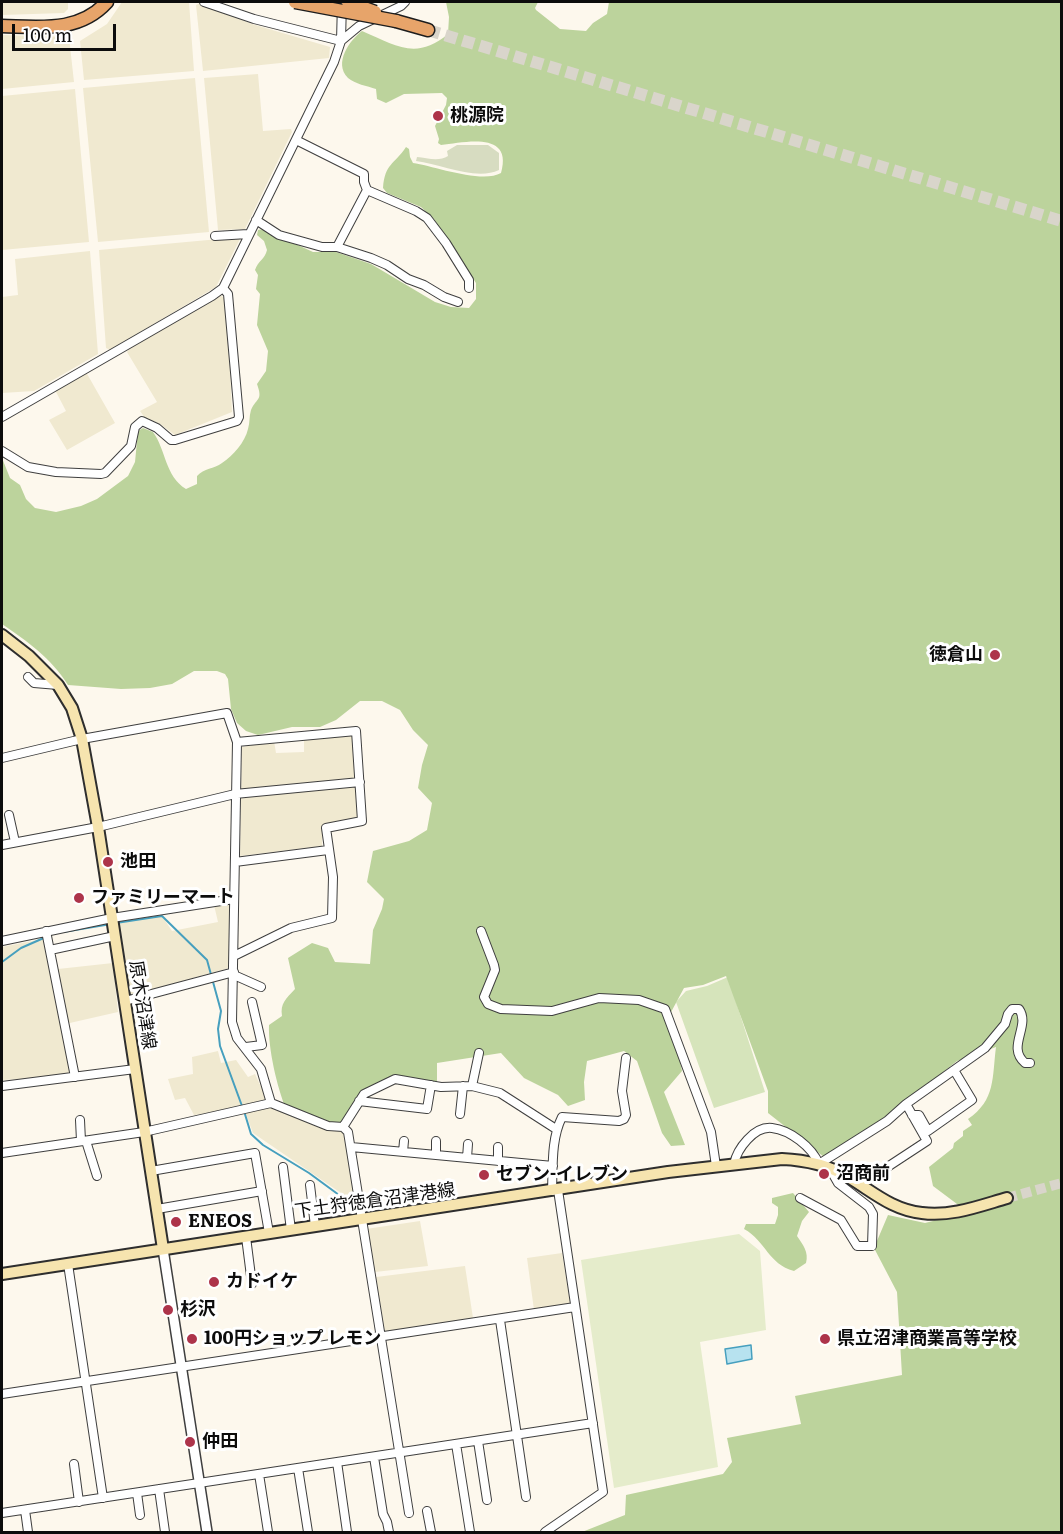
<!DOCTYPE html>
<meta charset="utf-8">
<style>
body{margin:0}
#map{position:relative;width:1063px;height:1534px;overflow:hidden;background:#fdf8ed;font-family:Literata,serif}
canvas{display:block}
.frame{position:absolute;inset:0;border:3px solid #0c0c0c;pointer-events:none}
.scale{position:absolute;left:12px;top:24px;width:104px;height:27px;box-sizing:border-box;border:3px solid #0c0c0c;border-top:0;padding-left:8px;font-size:18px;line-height:21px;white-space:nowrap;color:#0c0c0c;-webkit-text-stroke:4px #fff;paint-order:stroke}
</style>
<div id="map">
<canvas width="1063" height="1534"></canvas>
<div class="frame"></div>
<div class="scale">100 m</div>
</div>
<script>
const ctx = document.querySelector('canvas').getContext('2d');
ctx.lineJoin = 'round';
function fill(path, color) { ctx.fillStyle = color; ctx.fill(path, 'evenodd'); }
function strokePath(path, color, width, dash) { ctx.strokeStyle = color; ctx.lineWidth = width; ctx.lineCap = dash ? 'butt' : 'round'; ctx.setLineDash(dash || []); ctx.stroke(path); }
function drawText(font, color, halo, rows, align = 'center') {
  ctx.font = font + ' Literata,"Noto Sans JP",serif'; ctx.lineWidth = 6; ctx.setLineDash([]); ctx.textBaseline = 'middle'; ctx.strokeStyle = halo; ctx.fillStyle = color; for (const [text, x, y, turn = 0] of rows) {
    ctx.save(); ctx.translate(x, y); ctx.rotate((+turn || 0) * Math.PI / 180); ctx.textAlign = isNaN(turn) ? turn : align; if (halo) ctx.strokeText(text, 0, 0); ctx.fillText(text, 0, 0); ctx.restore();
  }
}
const farmland = new Path2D(`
 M2 2H68V9L64 13 2 15Z
 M122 2H189L194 71 84 80 80 41 107 24Z
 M200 3 252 24 330 47 329 58 203 71 196 5Z
 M2 35 69 37 74 82 2 89Z
 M258 74 263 131 291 129 292 132 245 229 218 230 204 78Z
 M195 78 209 232 98 242 83 88Z
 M75 89 89 242 2 250V96Z
 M241 237 216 287 110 350 106 348 99 250Z
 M90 251 98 354 34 391 2 393V297L18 295 15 259Z
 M220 295 224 298 229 349 232 412 175 435 160 424 145 418 140 411 157 402 127 352 129 349Z
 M86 372 115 423 67 450 49 420 66 411 55 390Z
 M352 736 360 820 322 826V846L240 856 242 747 274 741 276 753 304 752V739Z
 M230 904 229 968 129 996 116 921 162 916 172 931 218 922 214 905Z
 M42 939 58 969 113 963 118 1012 61 1025 73 1077 2 1080V947Z
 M218 1051 221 1063 236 1060 248 1077 255 1074 269 1104 343 1127 351 1147 360 1206 253 1133 244 1109 194 1115 185 1098 175 1100 168 1079 193 1074 192 1057Z
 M420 1221 428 1266 375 1272 366 1229Z
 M562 1253 570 1303 534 1310 527 1258Z
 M465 1266 473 1318 385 1333 376 1277Z`);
const green = new Path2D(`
 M728 977 765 1092 714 1108 676 1002 686 991 707 986Z`);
const forest = new Path2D(`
 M446 2H538L535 8 536 10 560 29 586 31 593 23 607 14 609 2H1061V1532H582L625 1515 626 1495 723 1474 732 1462 727 1438 801 1424 795 1396 902 1375 897 1292 874 1248 888 1215 925 1223 957 1215 961 1207 933 1186 929 1167 953 1148 954 1143 963 1136V1131L972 1125 968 1119C996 1100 992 1077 996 1047L957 1061 877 1125 824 1157 768 1113V1091L726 976 703 985 684 988 670 1014 682 1071 664 1092 685 1145 671 1146 662 1133 637 1061 624 1051 587 1061 584 1082 585 1100 568 1106 558 1095 524 1078 501 1053 437 1063V1086L393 1078 369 1088 356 1099 343 1127 286 1109C277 1087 268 1048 269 1025L282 1016C280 1003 286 999 295 989L288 958 312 943 328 948 335 962 370 964 373 930 382 909 384 899 367 882 373 851 409 841 427 830 432 803 418 788 422 765 428 745 413 730 400 710 382 701H360L336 720 320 727H292L258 735 246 731 237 723 231 709 228 679 225 674 217 671H194L172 684 150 688 121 689 68 685C51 658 27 641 2 624V458L10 478 20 485 26 499 35 508 56 512 81 506 97 499 128 476 135 462 138 431 143 428 153 432C166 450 165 476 186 489L197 484V476C204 468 214 469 222 463 233 456 245 442 248 429 250 423 249 416 251 410 257 397 263 401 257 384L266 371 268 351 257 325 260 294 256 289 258 275 255 270C258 261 265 259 267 250L264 241 257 235 258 230 263 229 313 252H336L371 264 435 302 451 307 469 308 476 299V283L434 219 421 207 387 193 383 188C385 163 394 165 406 147L409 149 410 157 413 163C434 166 482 184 501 173 513 131 466 142 441 145L438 143 439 139 435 126 446 105 447 98 442 93 404 94 386 103 377 99 376 89C367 86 355 84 348 78 333 63 350 40 362 31 395 45 416 61 448 34L449 17Z
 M793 1193 809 1212 802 1221 797 1236C803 1245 809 1252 806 1263L794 1271C768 1264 766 1241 744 1229L746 1224H775L778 1215V1207L772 1203V1198Z`);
const cemetery = new Path2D(`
 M457 145H488L499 153V170C476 181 441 164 416 161L417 157C427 158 439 162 448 156L447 151Z`);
const pitch = new Path2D(`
 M739 1234 760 1251 766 1330 700 1342 718 1467 614 1488 581 1260Z`);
const water = new Path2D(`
 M751 1345 752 1359 727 1364 725 1349Z`);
const stream = new Path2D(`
 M116 923 162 916 207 960 221 1011 218 1029 220 1046 242 1106
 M63 932 111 924
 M2 962 21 948 46 937
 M244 1111 251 1134 263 1145 309 1173 354 1206`);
const secondaryTunnel = new Path2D(`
 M1007 1198 1062 1183`);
const trunkTunnel = new Path2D(`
 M428 30 1062 221`);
const minor = new Path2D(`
 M204 2 254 19 341 41 359 26 401 6 405 2
 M296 140 364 174V182L367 190 416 211 427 218 446 243 469 280V288
 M256 220 279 235 322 247H337L371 258 387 265 408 279 424 285 444 297 458 302
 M215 236 248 234
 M337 247 367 190
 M2 417 212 296 223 288 334 62 341 41 342 2
 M2 451 28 467 56 472 101 474 105 473 131 446 135 427 142 421 157 428 171 440H175L237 421 239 417 228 294 223 288
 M28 677 34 683 58 685
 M2 758 82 739 227 713 237 742 232 1022 237 1038 261 1069 271 1103 328 1126 343 1127 348 1132 409 1513
 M9 815 15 842
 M2 845 98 827 235 794 360 782
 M235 862 328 850
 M46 931 75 1077
 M481 931 494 965 495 970 484 997 488 1004 501 1009 552 1011 599 998 639 1000 665 1009 711 1132 716 1166
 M2 941 112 918 234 899
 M50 950 115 936
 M234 956 291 928 332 918 333 877 326 828 362 821 356 731 237 742
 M234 975 261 987
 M125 1001 234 972
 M246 1047 262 1045 252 1002
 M2 1086 135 1069
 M472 1086 479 1053
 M359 1101 427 1109 431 1085
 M460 1114 463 1086
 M912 1115H919L928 1131 972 1100 954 1070
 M80 1120 81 1141
 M343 1127 364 1094 395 1079 441 1087 472 1086 500 1093 556 1129
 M86 1141 97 1176
 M351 1147 553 1166
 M403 1152 404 1141
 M2 1153 144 1132 271 1103
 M436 1155V1141
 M467 1158 468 1144
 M498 1161V1147
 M734 1164C737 1149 754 1126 772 1128 790 1130 812 1147 819 1164L887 1121 906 1104 985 1048 1005 1024 1008 1014 1012 1009H1019C1031 1026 1006 1047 1025 1063H1030
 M283 1167 291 1230
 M151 1171 255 1153 269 1233
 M310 1185 315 1226
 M860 1185 927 1141 906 1104
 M552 1191C553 1166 551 1139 562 1117L619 1121 624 1119 626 1115 622 1091 626 1058
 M800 1198 841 1220 857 1246H872L873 1214 869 1207 838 1183 830 1169
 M157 1209 262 1191
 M246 1237 252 1284
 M68 1264 103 1498
 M500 1320 526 1497
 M2 1394 575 1307
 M478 1441 487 1500
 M456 1444 470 1532
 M374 1457 383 1514 387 1522 389 1532
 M337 1462 347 1532
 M74 1464 79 1502
 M298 1468 308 1532
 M259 1474 268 1532
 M159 1489 165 1532
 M137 1493 140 1515
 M25 1510 28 1532
 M427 1511 431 1532
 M2 1513 593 1423
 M545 1532 603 1492 558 1190`);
const tertiary = new Path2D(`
 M163 1249 207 1532`);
const secondary = new Path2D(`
 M2 635 29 656 58 685 72 708 82 739 98 827 163 1249
 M2 1274 668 1172 782 1159C806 1160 828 1165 848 1177 872 1191 892 1210 922 1213 951 1217 979 1206 1007 1198`);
const trunk = new Path2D(`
 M396 21 428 30
 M2 26C40 27 79 33 107 2`);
const trunkBridge = new Path2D(`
 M295 2 396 21
 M348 2 375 12`);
const markers = [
 [438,116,6,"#ad344a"],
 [995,655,6,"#ad344a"],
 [108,862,6,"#ad344a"],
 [79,898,6,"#ad344a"],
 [824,1174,6,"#ad344a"],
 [484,1175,6,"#ad344a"],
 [176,1222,6,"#ad344a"],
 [214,1282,6,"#ad344a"],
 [168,1310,6,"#ad344a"],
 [192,1339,6,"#ad344a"],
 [825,1339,6,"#ad344a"],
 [190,1442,6,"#ad344a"]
];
const poiNames = [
 ["桃源院",450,116],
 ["徳倉山",983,655,"right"],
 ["池田",120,862],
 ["ファミリーマート",91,898],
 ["沼商前",836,1174],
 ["セブン-イレブン",496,1175],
 ["ENEOS",188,1222],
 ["カドイケ",226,1282],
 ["杉沢",180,1310],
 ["100円ショップ レモン",204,1339],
 ["県立沼津商業高等学校",837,1339],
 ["仲田",202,1442]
];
const streetNames = [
 ["原木沼津線",142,1005,81],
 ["下土狩徳倉沼津港線",375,1201,-8]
];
fill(farmland, '#f0e9d0');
fill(green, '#d6e4bb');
fill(forest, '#bcd39c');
fill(cemetery, '#d7dcc1');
fill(pitch, '#e5eccb');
fill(water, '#b7e2ef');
strokePath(water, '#469fbe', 1.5);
strokePath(stream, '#469fbe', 2);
strokePath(secondaryTunnel, '#d9d5cb', 10, [10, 5]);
strokePath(trunkTunnel, '#d9d5cb', 12, [12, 6]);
strokePath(minor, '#3f3f3f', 10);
strokePath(tertiary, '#3f3f3f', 12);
strokePath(secondary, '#2e2e2e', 14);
strokePath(trunk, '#1d1d1d', 15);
strokePath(minor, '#fff', 8);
strokePath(tertiary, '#fff', 9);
strokePath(secondary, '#f6e4af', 10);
strokePath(trunk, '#e7a46a', 12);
strokePath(trunkBridge, '#1d1d1d', 15, []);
strokePath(trunkBridge, '#e7a46a', 12);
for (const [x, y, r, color] of markers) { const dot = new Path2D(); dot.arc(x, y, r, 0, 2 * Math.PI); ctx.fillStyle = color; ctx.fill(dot); strokePath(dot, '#fff', 2); }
drawText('bold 18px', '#0c0c0c', '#fff', poiNames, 'left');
drawText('18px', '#0c0c0c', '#fff', streetNames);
</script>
